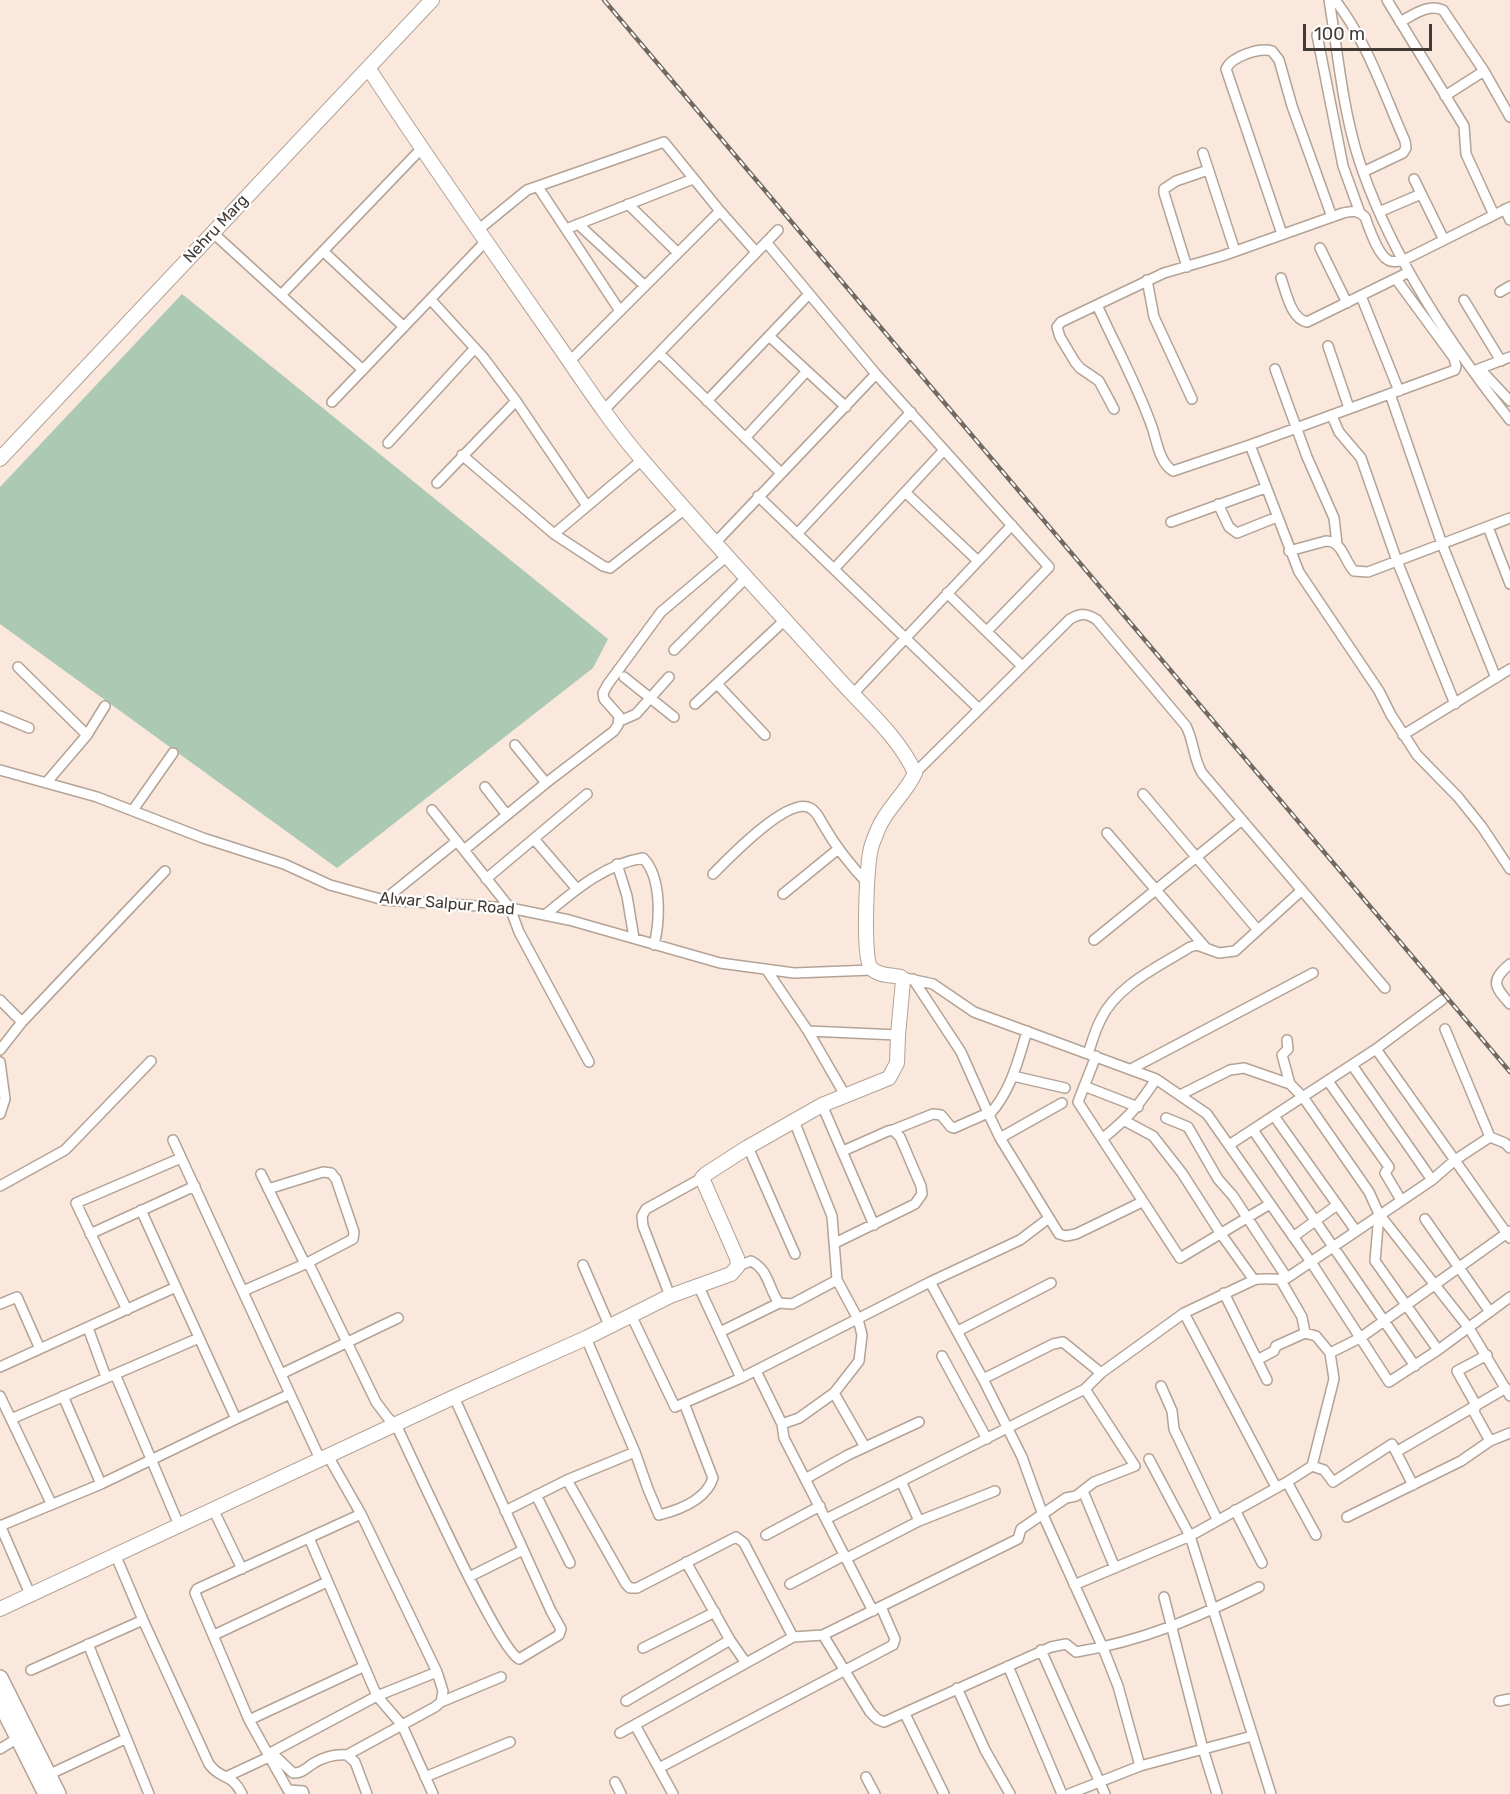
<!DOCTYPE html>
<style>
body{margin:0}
#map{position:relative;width:1510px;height:1794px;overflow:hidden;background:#f9e8db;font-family:Rubik,sans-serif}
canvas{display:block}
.scale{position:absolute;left:1303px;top:24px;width:129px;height:27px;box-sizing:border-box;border:3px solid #413a35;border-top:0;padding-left:8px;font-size:18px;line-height:21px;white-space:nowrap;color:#413a35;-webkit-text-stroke:4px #fff;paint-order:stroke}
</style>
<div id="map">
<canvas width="1510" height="1794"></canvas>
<div class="scale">100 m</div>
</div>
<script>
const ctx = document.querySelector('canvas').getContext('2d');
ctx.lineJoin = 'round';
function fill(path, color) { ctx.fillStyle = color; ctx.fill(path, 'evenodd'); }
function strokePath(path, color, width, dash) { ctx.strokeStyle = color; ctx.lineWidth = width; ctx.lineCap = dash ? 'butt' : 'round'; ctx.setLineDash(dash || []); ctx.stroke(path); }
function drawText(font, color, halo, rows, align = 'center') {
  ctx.font = font + ' Rubik,sans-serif'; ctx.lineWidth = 4.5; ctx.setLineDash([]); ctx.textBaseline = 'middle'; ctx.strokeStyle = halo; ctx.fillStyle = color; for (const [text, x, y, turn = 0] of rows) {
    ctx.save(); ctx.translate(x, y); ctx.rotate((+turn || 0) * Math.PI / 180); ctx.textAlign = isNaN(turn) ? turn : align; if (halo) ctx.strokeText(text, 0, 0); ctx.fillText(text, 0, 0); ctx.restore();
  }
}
const green = new Path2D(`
 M182 294 608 639 593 668 337 868 0 624V487Z`);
const street = new Path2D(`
 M1329 0C1338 52 1342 106 1358 157 1388 251 1449 343 1510 420
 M1335 0C1367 41 1384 94 1405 141L1406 148 1403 153 1363 172
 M1387 0 1464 126 1466 154 1494 215
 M1400 22C1413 15 1429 3 1443 10L1484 71 1510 117
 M1317 35 1343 166 1360 213
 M1445 96 1484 71
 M1203 153 1235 251
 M1414 179 1444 240
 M538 187 620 311
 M628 204 678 253
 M1505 209 1510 220
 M1379 212 1421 194
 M578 224 645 286
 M566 229 693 179
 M478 230 527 190 664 142 720 211 756 252
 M212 232 363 370
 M1282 234 1226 69C1231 57 1259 47 1272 51L1279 60 1292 106 1332 217
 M766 242 876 374 1049 567 987 631
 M1320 248 1347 303
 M323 251 404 327
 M1187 267 1164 193V189L1176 181 1208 170
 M1281 278C1286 292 1291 319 1307 322L1409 272
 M1147 280 1154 317 1192 399
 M1500 292 1510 286
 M282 294 421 149
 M1361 296 1399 391
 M431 300 483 357 516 401 587 506
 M1464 300 1501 361
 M1097 305C1115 345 1139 388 1153 430 1157 443 1160 463 1173 471L1250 445 1455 370 1456 366 1454 358 1396 279
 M769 336 846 407
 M1328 346 1349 408
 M659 353 781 473
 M570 361 720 211
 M1275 369 1307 457 1334 518 1337 544
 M1480 369 1510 401
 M1476 370 1510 357
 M1390 394 1442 544 1496 678
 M707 401 809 294
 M332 402 486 241
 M1114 409 1099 381 1080 368 1075 362 1060 337 1057 327 1061 322 1164 273 1222 256 1343 213C1352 211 1358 210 1365 217 1369 228 1378 255 1388 260 1392 263 1397 261 1402 261L1510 207
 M604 410 778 230
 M1332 416 1339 432 1361 458 1397 561 1455 704
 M745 438 807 371
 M388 443 475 348
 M1250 445 1299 572 1379 691 1391 715 1417 755 1458 797 1482 827 1510 869
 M462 455 554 534 603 566 610 568 685 509
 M437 483 516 401
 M905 492 978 561
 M758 496 978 708
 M1218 504 1229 527 1237 533 1277 517
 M1171 522 1265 488
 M1488 527 1510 584
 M554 534 642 460
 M797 534 911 412
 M716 542 876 374
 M1289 551 1326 541C1343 541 1344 561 1354 571L1368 572 1510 518
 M834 569 944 450
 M947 593 1021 665
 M674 650 745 579
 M18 667 87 735
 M624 677 674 717
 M717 684 765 735
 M852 695 1012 525
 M695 704 785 620
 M0 716 29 728
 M620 721 636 714 669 677
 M1403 735 1510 669
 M515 745 546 783
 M0 770 97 797 203 838 284 864 330 885 384 900 510 908 569 920 720 963 794 973 872 970
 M915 773 1070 619C1081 613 1087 613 1097 620L1186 726C1194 741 1193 758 1202 773L1385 988
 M46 783 87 735 105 706
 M485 787 507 815
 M1143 794 1257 929
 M133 810 173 753
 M432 810 510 908 519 932 589 1062
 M1107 833 1205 947
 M534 839 577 889
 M464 850 546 783 614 731 618 725 619 716 604 699 603 693 608 684 661 612 726 557
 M617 864 627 896 634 938
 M713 874C728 859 788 796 810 808 817 811 820 820 824 826 837 849 851 866 869 885
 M486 879 587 794
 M783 894 837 850
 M384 900 457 841
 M545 915C574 891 605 864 643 858 662 877 660 921 654 945
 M1094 940 1242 820
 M1510 964C1490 981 1494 986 1510 1004
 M766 969 808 1031 845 1095
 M901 977 933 984 974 1012 1156 1079 1207 1114 1311 1262 1389 1382 1438 1350 1510 1297
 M913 979 961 1052 989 1115
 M0 1000 22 1022
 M1445 1029 1490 1137
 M808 1031 898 1035
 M1027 1031C1018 1061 1011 1091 989 1115L1000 1138 1059 1234 1066 1236 1076 1234 1142 1202
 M1287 1040 1288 1049 1282 1055 1290 1084
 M1376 1049 1510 1238
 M0 1050 22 1022 165 871
 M1088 1054C1092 1042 1095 1030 1101 1019 1117 985 1160 966 1190 947L1197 945 1219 953 1235 951 1302 890
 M1096 1056 1078 1102 1180 1258 1270 1204
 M0 1062 5 1099 0 1114
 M1352 1065 1432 1180
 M1131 1069 1313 973
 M1013 1076 1065 1088
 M1328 1081 1389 1167 1385 1173 1401 1200
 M1084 1086 1138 1107
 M1180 1095 1230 1070 1244 1068 1290 1084 1303 1097 1369 1192 1379 1214 1469 1328 1510 1396
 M822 1105 874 1225
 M1274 1116 1356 1231
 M1166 1118 1188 1127 1218 1179 1233 1196 1287 1278
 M1125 1121 1153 1136 1182 1173 1221 1234 1254 1280
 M893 1130 933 1114 941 1115 951 1127 954 1128 988 1113
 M1253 1130 1415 1366
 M1000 1138 1062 1103
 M1102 1139C1128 1118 1138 1107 1156 1079
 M173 1140 320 1459
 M1229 1145 1376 1049 1442 1000
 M748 1147 795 1254
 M261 1174 305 1264
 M0 1186 65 1150 151 1061
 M141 1210 236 1419 290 1394
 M1379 1214 1375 1261 1438 1350
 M1425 1219 1490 1312
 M90 1234 195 1186
 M1293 1237 1337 1205
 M835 1243 909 1207 915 1204 922 1194 921 1186 900 1137 893 1130 888 1131 843 1151
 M308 1262 376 1402 388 1418 396 1425C413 1459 497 1648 519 1659L559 1635 561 1629 551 1611 454 1397
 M583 1265 609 1325
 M738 1266 751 1261C769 1270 768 1288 779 1303L792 1304 837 1280
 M930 1282 983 1379 1022 1457 1043 1515 1103 1648 1118 1686 1140 1766
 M698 1285 741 1378
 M243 1291 305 1264 353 1239 354 1232 336 1179 331 1173 323 1172 268 1189
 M1224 1293 1267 1380
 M670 1296 643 1226 642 1216 646 1209 702 1178
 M0 1304 17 1297 40 1349
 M127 1310 76 1203 181 1158
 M1184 1313 1276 1487
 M631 1315 675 1407 741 1378 930 1282 1020 1240 1049 1218
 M88 1328 106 1377
 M958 1331 1051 1283
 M720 1332 779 1303
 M1305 1333 1316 1336 1330 1353 1360 1338 1510 1231
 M586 1338 635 1452 648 1489 659 1515C679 1510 706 1500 713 1478L684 1403
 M1487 1355 1457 1371 1476 1405 1474 1412 1490 1441
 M942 1356 987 1439
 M1257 1360 1274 1351 1276 1346 1305 1333 1302 1317 1280 1279
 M0 1367 176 1287
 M756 1371 782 1424 784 1438 873 1611
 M115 1374 179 1525
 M281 1374 398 1318
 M983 1379 1053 1344 1063 1342 1101 1373
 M1161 1386 1172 1411 1174 1429 1217 1519
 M834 1393 865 1447
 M0 1396 51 1503
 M63 1396 101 1484
 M11 1419 199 1338
 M782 1424 799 1418 834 1393 859 1361 862 1335 858 1319 837 1280 832 1216 794 1121
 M1396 1452 1506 1388
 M328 1456 361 1514 437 1672 443 1691 441 1702 435 1707 347 1755
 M1149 1459 1190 1536 1271 1794
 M1312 1466 1324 1470 1333 1482 1392 1444 1413 1485
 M805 1479 848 1455 919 1422
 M567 1480 626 1584 630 1588H637L736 1537 744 1543 793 1637
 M901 1481 919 1521
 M1287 1482 1316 1535
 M1083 1491 1115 1568
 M536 1495 570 1563
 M213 1509 242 1569
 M1235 1510 1262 1563
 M505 1511 567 1480 635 1452
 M1347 1517 1461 1461 1490 1441 1510 1433
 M826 1519 1085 1389 1101 1373 1184 1313 1254 1280C1265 1277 1276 1281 1287 1278L1432 1180 1455 1160 1490 1137 1505 1143 1510 1148
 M0 1525 30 1594
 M0 1526 101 1484 236 1419
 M766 1535 820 1506
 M309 1538 377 1696 402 1725 433 1794
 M115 1554 143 1620 209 1764C220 1780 231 1772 242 1794
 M847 1558 919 1521 995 1491
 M686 1562 730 1640 746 1663
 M469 1577 523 1550
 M790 1584 845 1555
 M1074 1585 1190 1536 1287 1482 1312 1466 1334 1379 1330 1353
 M1164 1597 1203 1749 1217 1794
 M214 1635 327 1582
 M823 1635 870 1712 877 1719 884 1722 1051 1647 1066 1644 1076 1652C1144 1641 1198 1617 1259 1587
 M88 1644 149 1794
 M643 1648 715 1612
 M1041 1650 1105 1794
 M1008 1666 1062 1794
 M31 1670 143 1620
 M957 1688 985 1750 1010 1794
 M626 1701 730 1640
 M1499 1701 1510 1699
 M441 1702 501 1677
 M905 1714 944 1794
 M249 1720 363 1667
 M635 1725 673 1794
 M620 1733 793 1637 823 1635 1018 1539 1021 1529 1066 1498 1076 1496 1094 1482 1135 1466 1085 1389
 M0 1749 18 1738
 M271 1752 293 1773C302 1774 307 1767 314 1763 324 1757 336 1754 347 1755L355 1762 367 1794
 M272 1752 377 1696 437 1672
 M659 1768 893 1645 895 1639 881 1607
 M48 1775 125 1739
 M228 1776 269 1757
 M425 1777 510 1742
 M866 1777 875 1794
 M615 1782 621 1794
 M304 1794 303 1791 288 1790 249 1720 195 1593 197 1589 361 1514
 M1069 1794 1140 1766 1252 1736`);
const secondary = new Path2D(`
 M0 459 432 0
 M0 1609 454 1397 586 1338 670 1296 731 1274 738 1266 737 1258 702 1178 706 1174 748 1147 822 1105 889 1078 897 1063 898 1035 903 981 901 977C892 975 878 976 871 968 862 958 867 865 871 848 873 841 876 834 879 827 888 807 906 793 915 773 898 735 862 706 835 675 771 604 706 535 644 462 605 417 573 365 538 316 481 234 423 152 369 69`);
const primary = new Path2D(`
 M0 1678 58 1794
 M0 1702 46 1794`);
const rail = new Path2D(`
 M604 0 1510 1072`);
const streetNames = [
 ["Nehru Marg",216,229,-47],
 ["Alwar Salpur Road",447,904,5]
];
fill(green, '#abc9b3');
strokePath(street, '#b3a397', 12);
strokePath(secondary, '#b3a397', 16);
strokePath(primary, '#b3a397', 18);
strokePath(street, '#fff', 9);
strokePath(secondary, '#fff', 14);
strokePath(primary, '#fff', 15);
strokePath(rail, '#726961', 4.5);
strokePath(rail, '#fff', 2, [7]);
drawText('16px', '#413a35', '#fff', streetNames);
</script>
